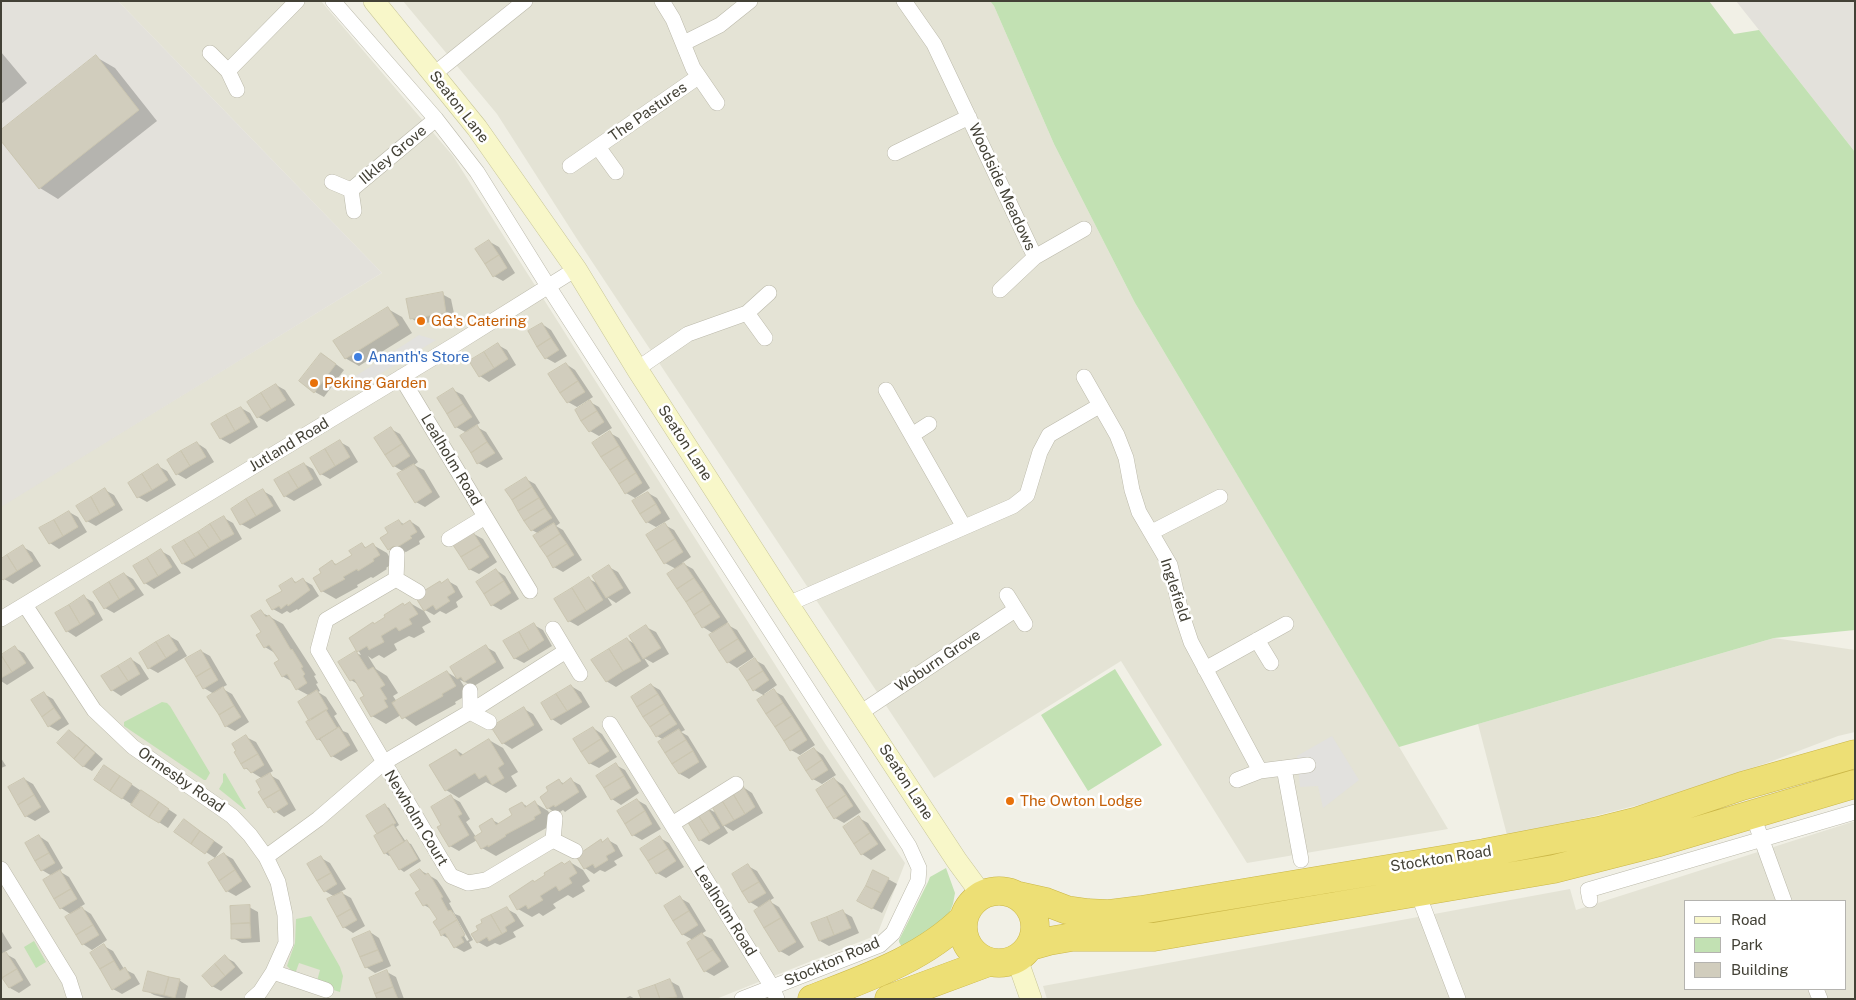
<!DOCTYPE html>
<style>
body{margin:0}
#map{position:relative;width:1856px;height:1000px;overflow:hidden;background:#f1f0e6;font-family:"Public Sans",sans-serif}
canvas{display:block}
.frame{position:absolute;inset:0;border:2px solid #434136;pointer-events:none}
.legend{position:absolute;left:1684px;top:900px;width:162px;height:90px;box-sizing:border-box;background:#fff;border:1px solid #b4b3af;margin:0;padding:6px 9px;list-style:none;font-size:15px;color:#434136}
.legend li{display:flex;align-items:center;gap:10px;height:25px}
.legend b{width:25px;border:1px solid #b4b3af}
</style>
<div id="map">
<canvas width="1856" height="1000"></canvas>
<div class="frame"></div>
<ul class="legend">
<li><b style="height:6px;background:#f8f7c9"></b>Road</li>
<li><b style="height:14px;background:#c2e1b3"></b>Park</li>
<li><b style="height:14px;background:#d1cdbd"></b>Building</li>
</ul>
</div>
<script>
const ctx = document.querySelector('canvas').getContext('2d');
ctx.lineJoin = 'round';
function fill(path, color) { ctx.fillStyle = color; ctx.fill(path, 'evenodd'); }
function strokePath(path, color, width, dash) { ctx.strokeStyle = color; ctx.lineWidth = width; ctx.lineCap = dash ? 'butt' : 'round'; ctx.setLineDash(dash || []); ctx.stroke(path); }
function drawText(font, color, halo, rows, align = 'center') {
  ctx.font = font + ' "Public Sans",sans-serif'; ctx.lineWidth = 5; ctx.setLineDash([]); ctx.textBaseline = 'middle'; ctx.strokeStyle = halo; ctx.fillStyle = color; for (const [text, x, y, turn = 0] of rows) {
    ctx.save(); ctx.translate(x, y); ctx.rotate((+turn || 0) * Math.PI / 180); ctx.textAlign = isNaN(turn) ? turn : align; if (halo) ctx.strokeText(text, 0, 0); ctx.fillText(text, 0, 0); ctx.restore();
  }
}
const residential = new Path2D(`
 M118 1H321L453 156 826 745 905 863 877 935 716 999H1V506L382 273Z
 M403 1H990L994 6 1054 144 1135 303 1448 829 1247 863 1121 661 934 778 577 239 497 114Z
 M1774 638 1855 650V732L1838 736 1767 763 1646 803 1587 818 1507 835 1478 724Z
 M1855 821V999H1047L1043 986 1570 889 1576 910ZM1685 901H1845V989H1685Z`);
const industrial = new Path2D(`
 M1 1H118L382 273 1 507Z
 M1736 1H1855V152L1759 30Z`);
const green = new Path2D(`
 M990 1H1709L1734 34 1759 30 1855 152V630L1774 638 1399 747 1135 303 1054 144 994 6Z
 M1115 669 1162 745 1088 791 1041 715Z
 M162 702 167 703 170 706 210 773 206 780H204L124 726V722Z
 M225 773 246 809H244L219 789 223 782V774Z
 M946 868 955 893 953 904 949 914 903 949 899 942V940L928 882 930 877Z
 M311 916 340 967 343 976 340 992 327 988 317 981 320 970 299 963 295 974 287 966 295 943 296 919Z
 M34 941 46 962 36 968 24 947Z`);
const parking = new Path2D(`
 M419 335 436 340 360 386 345 383Z
 M1332 736 1359 780 1323 808 1318 786 1300 787 1297 756Z`);
const shadow = new Path2D(`
 M1 52 27 83 1 104Z
 M96 57 115 68 157 121 58 199 40 188Z
 M490 242 499 247 515 273 503 281 494 276Z
 M442 294 451 299 455 318 420 324 411 318Z
 M388 309 402 317 412 333 359 366 345 358Z
 M542 324 551 330 567 356 555 363 546 358Z
 M498 345 507 350 516 365 489 382 480 376 471 362Z
 M322 354 344 370 324 397 315 392Z
 M566 364 575 370 593 397 577 407 568 402Z
 M276 385 285 390 295 405 267 422 258 417Z
 M453 390 463 395 480 423 475 426 486 432 503 459 487 468 478 463 461 436 467 433 456 427Z
 M590 402 599 407 612 428 599 436 590 431Z
 M241 408 250 413 258 427 230 444 221 439 213 424Z
 M391 429 400 434 418 462 414 465 424 470 440 497 425 507 416 502 404 472 394 466Z
 M610 433 619 438 650 488 635 498 626 493Z
 M340 442 349 447 358 462 330 479 321 474Z
 M197 443 206 449 214 462 186 479 177 474Z
 M304 464 313 469 322 485 294 501 285 496Z
 M158 466 167 471 176 485 147 502 138 497Z
 M526 479 535 484 560 523 556 526 563 530 582 560 563 572 554 567 539 534 532 530Z
 M105 490 114 495 123 510 96 526 87 521Z
 M263 491 272 496 281 511 250 529 241 524Z
 M648 493 657 498 670 519 656 527 647 522Z
 M69 512 78 517 87 532 59 549 50 543 41 529Z
 M224 518 233 523 242 539 192 569 183 564 174 548Z
 M399 521 405 525 410 521 419 527 425 537 419 541 420 544 406 552 403 551 398 554 389 549Z
 M665 525 674 530 691 557 682 563 693 569 728 622 726 624 737 630 754 657 737 668 728 662 711 636 714 634 703 627 676 569 665 563Z
 M474 534 483 539 497 562 479 574 469 569Z
 M362 545 367 548 373 545 387 553 393 563 386 568 387 569 373 578 371 577 357 585 358 587 336 599 322 591 323 573 332 562 338 565 353 555Z
 M23 547 32 552 41 566 13 584 4 579Z
 M161 551 170 556 181 573 154 589 145 583 134 567Z
 M609 567 618 572 631 593 616 603 607 597 612 605 578 626 569 621 589 579 599 584Z
 M496 570 505 576 519 599 501 610 492 605Z
 M124 574 133 579 144 595 114 613 105 608Z
 M292 580 298 583 303 580 312 585 319 596 298 610 297 609 290 613 287 611 282 614 273 609 283 591Z
 M448 581 457 586 463 597 456 602 458 607 446 614 440 611 434 615 425 610 442 584Z
 M84 597 93 602 103 620 76 637 67 631Z
 M410 603 424 611 431 622 422 627 425 632 414 638 409 636 394 644 397 650 384 658 379 655 372 659 368 656 376 669 387 676 398 693 393 696 397 702 447 672 458 679 451 668 486 647 495 652 504 668 474 686 460 680 469 694 455 702 456 704 416 726 401 715 386 724 372 716 365 696 359 685 351 680 356 653 361 655 351 638 373 623 375 625Z
 M261 612 283 624 316 675 314 676 318 683 316 684 320 691 318 692 326 697 337 714 334 716 343 731 348 733 358 751 341 761 332 756 324 743 318 739 311 721 310 696 297 689 293 682 282 676 280 661 275 653 265 647Z
 M534 625 543 630 552 646 524 663 514 658Z
 M646 627 656 632 669 654 653 663 644 658 649 666 616 687 606 681 627 639 636 645Z
 M169 636 178 641 187 656 158 673 149 668Z
 M15 648 24 653 34 668 7 685 1 681V657Z
 M201 651 210 656 227 685 221 688 232 694 249 722 235 731 226 726 214 694 204 688Z
 M131 659 140 665 149 679 121 696 112 690Z
 M755 660 764 665 777 685 764 694 765 696 754 690Z
 M651 685 660 690 685 730 681 732 688 736 707 767 689 779 680 774 664 740 657 736 632 697Z
 M571 686 581 692 590 707 561 725 552 719 543 703Z
 M774 691 783 696 815 745 800 755 791 750Z
 M44 694 53 699 69 724 58 731 49 726Z
 M524 709 533 714 543 730 512 749 503 743Z
 M593 728 602 734 617 757 599 768 589 763Z
 M69 732 78 737 103 759 92 771 83 766Z
 M246 737 256 742 273 771 268 774 279 780 296 810 284 817 269 807 263 790V779L245 768Z
 M489 740 503 748 518 772 511 776 517 786 506 793 486 782 459 798 446 790 456 750 464 755Z
 M814 749 823 755 836 775 822 784 813 779Z
 M1 758 6 766 1 768Z
 M616 765 625 770 639 793 621 805 612 799 597 776Z
 M113 772 177 815 168 828 122 798Z
 M24 779 33 784 50 812 35 821 26 816Z
 M834 779 843 785 861 812 844 823 835 818Z
 M571 780 580 785 587 797 565 812 563 810 557 814 548 808 541 797 550 791 559 781 565 784Z
 M743 787 752 793 763 813 733 831 723 825 728 833 709 845 700 840 707 808 718 814Z
 M451 797 460 802 470 819 466 822 476 837 484 832 492 820 500 824 514 816 522 803 528 807 535 803 548 811 554 821 548 827 496 856 482 848 477 840 459 851 450 846 443 825Z
 M637 800 646 805 661 829 642 840 633 835Z
 M385 806 389 808 399 825 396 827 406 842 411 844 421 861 404 872 400 869 391 855 389 856 385 853 375 836 378 834 368 816Z
 M859 818 868 823 886 850 871 860 862 854 844 828Z
 M184 820 223 847 215 858 176 832Z
 M39 836 48 842 63 868 59 871 69 877 85 904 80 907 91 914 107 940 92 950 83 944 67 918 72 915 61 908 52 876 42 870Z
 M660 838 669 843 684 867 666 878 657 873Z
 M608 840 617 845 623 856 614 861 617 865 605 872 600 870 594 874 585 868 601 841 603 842Z
 M224 854 233 859 251 887 236 896 227 891Z
 M321 858 330 863 346 889 340 892 351 898 365 926 353 933 344 927 335 897 325 891Z
 M570 862 583 870 590 881 582 886 585 891 573 898 568 895 553 904 556 908 543 916 539 913 532 917 518 909 533 882 535 883Z
 M748 866 757 871 774 898 769 901 779 907 804 947 789 956 780 951 760 908 750 902Z
 M420 870 437 880 442 887 451 902 449 903 455 914 460 916 473 940 469 942 472 948 464 952 455 947 451 940 442 935 438 920 433 910 424 905ZM450 912H453L469 940 467 941Z
 M888 879 897 884 882 913 868 906Z
 M680 898 689 903 706 931 701 934 712 939 729 967 714 976 705 971 693 940 682 934Z
 M249 907 258 912 260 942 242 943 233 938Z
 M507 909 516 914 524 926 513 932 516 937 500 945 495 943 487 947 478 942 480 931Z
 M843 912 852 917 859 933 829 946 820 941Z
 M1 930 12 948 1 954Z
 M370 932 379 938 391 966 375 973 366 967Z
 M104 946 113 951 124 969 134 974 140 984 122 994 113 989Z
 M6 954 15 959 31 985 19 993 10 988 1 973V957Z
 M225 957 234 962 243 973 221 991 212 986Z
 M387 972 396 977 404 999H378Z
 M179 980 188 986 185 999H169L154 995 145 990Z
 M670 981 679 986 684 999H643Z
 M630 996 635 999H624Z`);
const building = new Path2D(`
 M96 55 139 110 39 189 1 141V130Z
 M489 240 499 255 485 264 475 249Z
 M499 255 507 268 493 277 485 264Z
 M443 292 446 313 410 319 406 299Z
 M388 307 399 325 345 359 333 341Z
 M542 323 551 338 537 347 528 331Z
 M551 338 559 350 545 359 537 347Z
 M498 343 508 359 494 368 484 352Z
 M484 352 494 368 479 377 469 361Z
 M321 353 336 364 314 393 299 381Z
 M566 363 578 381 560 393 548 374Z
 M578 381 585 392 567 403 560 393Z
 M276 384 286 400 271 409 261 393Z
 M453 388 463 404 447 414 437 398Z
 M261 393 271 409 257 418 247 402Z
 M590 400 597 411 581 421 575 410Z
 M463 404 472 417 455 428 447 414Z
 M241 407 250 422 235 431 226 415Z
 M597 411 604 422 589 432 581 421Z
 M226 415 235 431 220 439 211 424Z
 M477 425 487 442 471 453 460 436Z
 M391 427 402 444 385 455 374 438Z
 M610 431 619 446 601 457 592 443Z
 M340 440 350 457 335 466 325 449Z
 M197 442 206 457 190 466 181 451Z
 M487 442 495 453 477 464 471 453Z
 M402 444 410 456 393 467 385 455Z
 M619 446 627 459 610 470 601 457Z
 M325 449 335 466 320 475 310 458Z
 M181 451 190 466 176 475 167 460Z
 M627 459 636 473 619 484 610 470Z
 M304 463 313 479 298 488 288 472Z
 M158 464 168 480 152 490 142 474Z
 M414 464 432 492 415 503 397 474Z
 M288 472 298 488 284 497 274 480Z
 M636 473 642 483 625 494 619 484Z
 M142 474 152 490 137 498 128 483Z
 M526 477 532 487 512 500 505 490Z
 M532 487 539 498 518 511 512 500Z
 M105 488 115 505 100 514 91 497Z
 M263 489 273 506 256 516 246 499Z
 M648 492 656 504 640 514 632 501Z
 M91 497 100 514 86 522 76 506Z
 M539 498 545 508 524 521 518 511Z
 M246 499 256 516 240 525 231 509Z
 M656 504 661 513 646 523 640 514Z
 M545 508 552 518 531 531 524 521Z
 M69 511 78 527 63 536 54 520Z
 M224 516 234 534 221 541 210 524Z
 M54 520 63 536 49 544 39 528Z
 M399 520 402 525 410 520 417 532 410 536 412 538 396 548 394 546 388 550 380 538 388 533 385 528Z
 M554 523 560 534 540 547 533 536Z
 M665 523 675 539 656 551 646 535Z
 M210 524 221 541 209 548 198 532Z
 M198 532 209 548 195 557 184 540Z
 M473 532 481 545 461 557 453 545Z
 M560 534 567 544 547 557 540 547Z
 M675 539 683 552 664 564 656 551Z
 M184 540 195 557 182 564 172 547Z
 M362 543 365 548 373 543 380 555 373 559 374 561 358 571 357 569 343 577 345 579 321 592 313 578 321 573 319 569 332 560 335 565 352 555 349 551Z
 M567 544 574 555 553 568 547 557Z
 M23 545 33 561 17 571 7 555Z
 M481 545 489 557 469 570 461 557Z
 M161 549 172 567 158 576 147 558Z
 M7 555 17 571 3 580 1 578V559Z
 M147 558 158 576 144 584 133 566Z
 M684 563 694 578 677 589 667 574Z
 M609 565 623 588 606 598 592 576Z
 M496 569 504 581 484 594 476 582Z
 M124 573 135 589 119 599 109 582Z
 M589 577 603 600 586 611 572 588Z
 M292 578 295 583 303 578 310 590 288 606 287 604 281 609 279 606 272 610 266 600 282 591 279 586Z
 M694 578 703 591 686 602 677 589Z
 M448 579 455 592 447 597 450 601 436 610 433 605 424 611 416 598 422 592 440 581 441 583Z
 M504 581 511 593 491 606 484 594Z
 M109 582 119 599 104 609 93 592Z
 M572 588 586 611 568 622 554 599Z
 M703 591 711 604 694 615 686 602Z
 M84 595 95 614 80 624 69 605Z
 M410 602 418 614 409 619 412 624 399 631 396 627 381 636 384 642 369 650 367 646 357 652 349 638 373 622 374 624 385 617 384 615 403 603 404 605Z
 M711 604 720 617 702 628 694 615Z
 M69 605 80 624 66 632 55 613Z
 M261 610 266 617 269 615 274 621 291 650 292 649 303 667 301 668 305 674 303 676 307 683 296 690 287 674 282 677 274 663 279 660 269 645 264 648 256 635 261 632 251 616Z
 M534 623 544 640 529 650 519 632Z
 M728 623 738 639 719 651 709 635Z
 M646 625 661 648 643 659 629 636Z
 M519 632 529 650 514 659 503 641Z
 M169 635 178 650 166 658 156 642Z
 M627 638 641 661 623 671 609 649Z
 M738 639 746 651 727 663 719 651Z
 M156 642 166 658 148 669 139 653Z
 M486 645 496 662 464 682 461 677 457 679 450 667Z
 M15 646 26 663 12 672 1 655Z
 M609 649 623 671 606 682 591 660Z
 M201 650 211 668 196 677 185 659Z
 M356 651 368 670 373 667 385 685 380 688 387 699 384 700 388 707 371 717 360 698 364 696 354 679 350 681 338 662Z
 M1 655 12 672 1 678Z
 M131 658 140 674 128 681 118 666Z
 M755 658 763 671 747 681 739 669Z
 M118 666 128 681 111 691 101 676Z
 M211 668 218 680 203 689 196 677Z
 M447 671 456 686 442 694 443 696 402 719 392 703Z
 M763 671 769 680 753 691 747 681Z
 M651 684 658 694 637 707 631 697Z
 M571 685 582 702 567 711 556 694Z
 M223 687 234 706 219 715 207 697Z
 M774 689 783 703 766 714 757 700Z
 M317 690 328 709 309 721 298 702Z
 M44 692 54 708 42 717 31 700Z
 M556 694 567 711 551 720 541 703Z
 M658 694 664 704 643 717 637 707Z
 M783 703 792 716 775 727 766 714Z
 M664 704 670 714 650 727 643 717Z
 M234 706 241 717 225 727 219 715Z
 M524 707 534 725 502 744 491 727Z
 M54 708 61 718 48 727 42 717Z
 M326 710 337 728 317 740 306 722Z
 M670 714 677 724 656 737 650 727Z
 M792 716 801 730 784 741 775 727Z
 M339 727 350 745 331 757 320 739Z
 M593 727 601 739 581 752 573 739Z
 M679 729 686 740 665 753 658 742Z
 M69 730 86 745 74 759 57 743Z
 M801 730 807 740 790 751 784 741Z
 M246 735 258 754 241 764 234 752 236 751 232 744Z
 M489 739 504 764 498 768 504 778 492 785 486 775 479 779 475 773 445 791 429 765 456 749 460 756Z
 M601 739 609 751 589 764 581 752Z
 M686 740 693 751 672 764 665 753Z
 M86 745 95 753 83 767 74 759Z
 M814 748 822 760 806 771 798 758Z
 M693 751 699 762 679 774 672 764Z
 M258 754 264 765 251 773 247 768 244 769 241 764Z
 M822 760 828 770 812 780 806 771Z
 M616 763 624 776 604 788 596 776Z
 M104 765 120 776 110 791 94 780Z
 M270 773 280 790 263 800 258 792 261 790 256 781Z
 M120 776 132 784 122 799 110 791Z
 M624 776 631 788 611 800 604 788Z
 M24 778 34 795 18 805 8 787Z
 M571 778 579 792 555 807 554 805 547 809 540 797 548 791 546 787 559 779 562 784Z
 M834 778 846 795 827 808 816 790Z
 M743 786 755 807 745 814 732 792Z
 M141 790 159 802 149 817 131 805Z
 M280 790 288 804 274 813 270 807 268 808 263 800Z
 M732 792 745 814 734 820 721 799Z
 M34 795 41 807 25 817 18 805Z
 M451 795 462 814 458 816 469 835 449 847 437 827 441 825 431 807Z
 M846 795 853 806 834 819 827 808Z
 M637 799 645 811 625 824 617 811Z
 M721 799 734 820 723 826 711 805Z
 M535 801 541 813 534 817 535 819 505 835 506 836 488 847V845L481 849 474 837 482 832 479 826 492 818 496 825 512 815 509 809 522 802 525 807Z
 M159 802 169 809 159 823 149 817Z
 M385 804 396 823 377 834 366 816Z
 M707 807 720 828 710 834 697 813Z
 M645 811 652 824 632 836 625 824Z
 M697 813 710 834 699 841 686 819Z
 M859 816 870 833 854 844 843 827Z
 M184 819 200 831 191 844 174 832Z
 M393 824 404 842 384 854 374 836Z
 M200 831 214 841 205 854 191 844Z
 M870 833 878 844 861 855 854 844Z
 M39 835 49 853 35 861 25 843Z
 M660 836 668 849 648 861 640 849Z
 M608 838 615 851 606 856 608 860 595 868 593 864 584 869 576 856 601 839 602 842Z
 M407 840 418 859 399 870 388 852Z
 M668 849 676 861 656 874 648 861Z
 M49 853 55 863 41 871 35 861Z
 M224 853 235 870 219 881 208 863Z
 M321 856 331 873 317 881 307 864Z
 M570 861 577 873 569 878 572 883 559 891 556 886 540 896 543 900 528 909 526 905 517 910 509 896 533 880 534 882 545 875 544 873 562 862 564 864Z
 M748 864 759 882 742 892 732 874Z
 M420 869 425 875 428 873 433 880 443 897 441 898 448 911 451 910 457 920 439 931 433 922 437 919 427 904 423 906 415 893 420 890 410 875Z
 M60 870 71 889 54 899 43 880Z
 M235 870 242 881 226 892 219 881Z
 M873 870 889 878 881 893 866 886Z
 M331 873 337 884 324 892 317 881Z
 M759 882 766 893 749 903 742 892Z
 M866 886 881 893 872 909 857 901Z
 M71 889 77 899 60 909 54 899Z
 M342 892 351 909 337 917 327 899Z
 M680 896 689 911 673 921 664 906Z
 M770 900 781 918 764 928 754 911Z
 M250 905V923L231 924 230 906Z
 M82 907 93 925 76 935 65 917Z
 M507 907 515 921 505 927 507 931 502 934 491 915Z
 M351 909 357 920 343 928 337 917Z
 M843 910 851 928 834 935 827 917Z
 M689 911 698 925 682 935 673 921Z
 M491 915 502 934 489 941 487 937 477 943 471 934 478 930 476 926 482 923 481 920Z
 M827 917 834 935 819 941 811 923Z
 M781 918 796 942 779 952 764 928Z
 M457 920 465 935 461 937 464 942 454 948 445 933 441 936 439 931Z
 M250 923 251 938 231 939V924Z
 M93 925 99 935 82 945 76 935Z
 M370 931 378 950 360 957 352 939Z
 M702 933 713 950 697 960 687 943Z
 M104 944 114 961 100 969 90 953Z
 M378 950 383 961 365 968 360 957Z
 M713 950 721 961 704 972 697 960Z
 M6 952 17 969 2 978 1 955Z
 M225 955 235 967 225 976 215 964Z
 M114 961 120 971 125 967 131 978 112 990 100 969Z
 M215 964 225 976 212 987 202 976Z
 M17 969 23 980 9 988 2 978Z
 M387 970 393 987 375 994 369 978Z
 M148 971 169 977 164 995 143 991Z
 M169 977 180 979 175 998 164 995Z
 M670 979 677 997 660 999 655 985Z
 M655 985 660 999H641L638 991Z
 M393 987 398 999H377L375 994Z`);
const street = new Path2D(`
 M333 1 436 119 477 172 548 286 909 846 919 868 918 881 893 933 880 945 742 999
 M662 1 673 19 693 68 717 103
 M904 1 934 44 1035 257
 M684 43 720 25 750 1
 M210 53 228 71 237 90
 M228 71 297 1
 M434 74 525 1
 M598 147 616 172
 M895 153 969 117
 M570 166 698 77
 M332 182 351 190 354 211
 M351 190 436 119
 M1000 290 1035 257 1084 229
 M765 338 747 313 769 293
 M637 369 688 334 747 313
 M401 377 530 591
 M1084 377 1117 435 1126 458 1132 490 1139 512 1170 565 1181 612 1191 642 1260 771
 M886 390 964 527
 M912 435 929 424
 M1152 532 1220 497
 M449 539 485 517
 M397 554 396 579 418 592
 M396 579 326 620 318 650 451 876 468 883 486 880 553 840
 M1007 595 1025 624
 M788 604 1013 506 1027 495 1040 452 1049 435 1099 406
 M25 605 94 710 133 747 232 816 250 835 266 857 278 882 285 915 286 943 273 972 260 992 252 999
 M1 619 456 344 576 269
 M553 629 580 674
 M1257 640 1271 663
 M1205 669 1286 624
 M470 691V712L489 722
 M860 713 1015 610
 M610 724 772 987 777 999
 M1284 768 1301 860
 M1237 780 1260 771 1308 765
 M1752 813 1784 901
 M555 818 553 840 575 851
 M672 824 736 784
 M266 857 318 819 383 763 470 712 566 651
 M1 869 69 980 75 999
 M1417 891 1458 999
 M1590 900 1588 890 1855 812
 M273 972 326 990
 M1816 989 1820 999`);
const secondary = new Path2D(`
 M374 1 477 128 576 269 637 369 788 604 957 861 982 895
 M1017 959 1031 999`);
const highway = new Path2D(`
 M963 927a36 36 0 1 1 72 0a36 36 0 1 1-72 0Z
 M1019 896 1046 902 1067 910 1088 913 1109 914 1141 910 1484 853 1598 831 1638 821 1742 786 1855 754
 M1031 946 1049 941 1072 937H1154L1554 869 1656 843 1855 784
 M812 999C866 978 923 959 964 918
 M889 999 989 962`);
const markers = [
 [421,321,5,"#e8710a"],
 [358,357,5,"#3f7fe0"],
 [314,383,5,"#e8710a"],
 [1010,801,5,"#e8710a"]
];
const streetNames = [
 ["Seaton Lane",459,107,52],
 ["The Pastures",648,112,-35],
 ["Ilkley Grove",393,155,-40],
 ["Woodside Meadows",1002,187,65],
 ["Seaton Lane",685,443,57],
 ["Jutland Road",289,445,-31],
 ["Lealholm Road",451,460,59],
 ["Inglefield",1175,590,72],
 ["Woburn Grove",938,661,-34],
 ["Ormesby Road",181,780,35],
 ["Seaton Lane",906,782,57],
 ["Newholm Court",416,818,59],
 ["Stockton Road",1441,859,-9],
 ["Lealholm Road",725,911,58],
 ["Stockton Road",832,962,-23]
];
const foodNames = [
 ["GG's Catering",431,321],
 ["Peking Garden",324,383],
 ["The Owton Lodge",1020,801]
];
const shopNames = [
 ["Ananth's Store",368,357]
];
fill(residential, '#e4e3d5');
fill(industrial, '#e3e1db');
fill(green, '#c2e1b3');
fill(parking, '#e2e1de');
fill(shadow, '#0003');
fill(building, '#d1cdbd');
strokePath(building, '#cbc6b1', 1);
strokePath(street, '#bbb9aa', 16);
strokePath(secondary, '#c8c698', 22);
strokePath(highway, '#cab647', 29);
strokePath(street, '#fff', 15);
strokePath(secondary, '#f8f7c9', 21);
strokePath(highway, '#eddf75', 28);
for (const [x, y, r, color] of markers) { const dot = new Path2D(); dot.arc(x, y, r, 0, 2 * Math.PI); ctx.fillStyle = color; ctx.fill(dot); strokePath(dot, '#fff', 2); }
drawText('15px', '#434136', '#fff', streetNames);
drawText('15px', '#c56008', '#fff', foodNames, 'left');
drawText('15px', '#366cbe', '#fff', shopNames, 'left');
</script>
